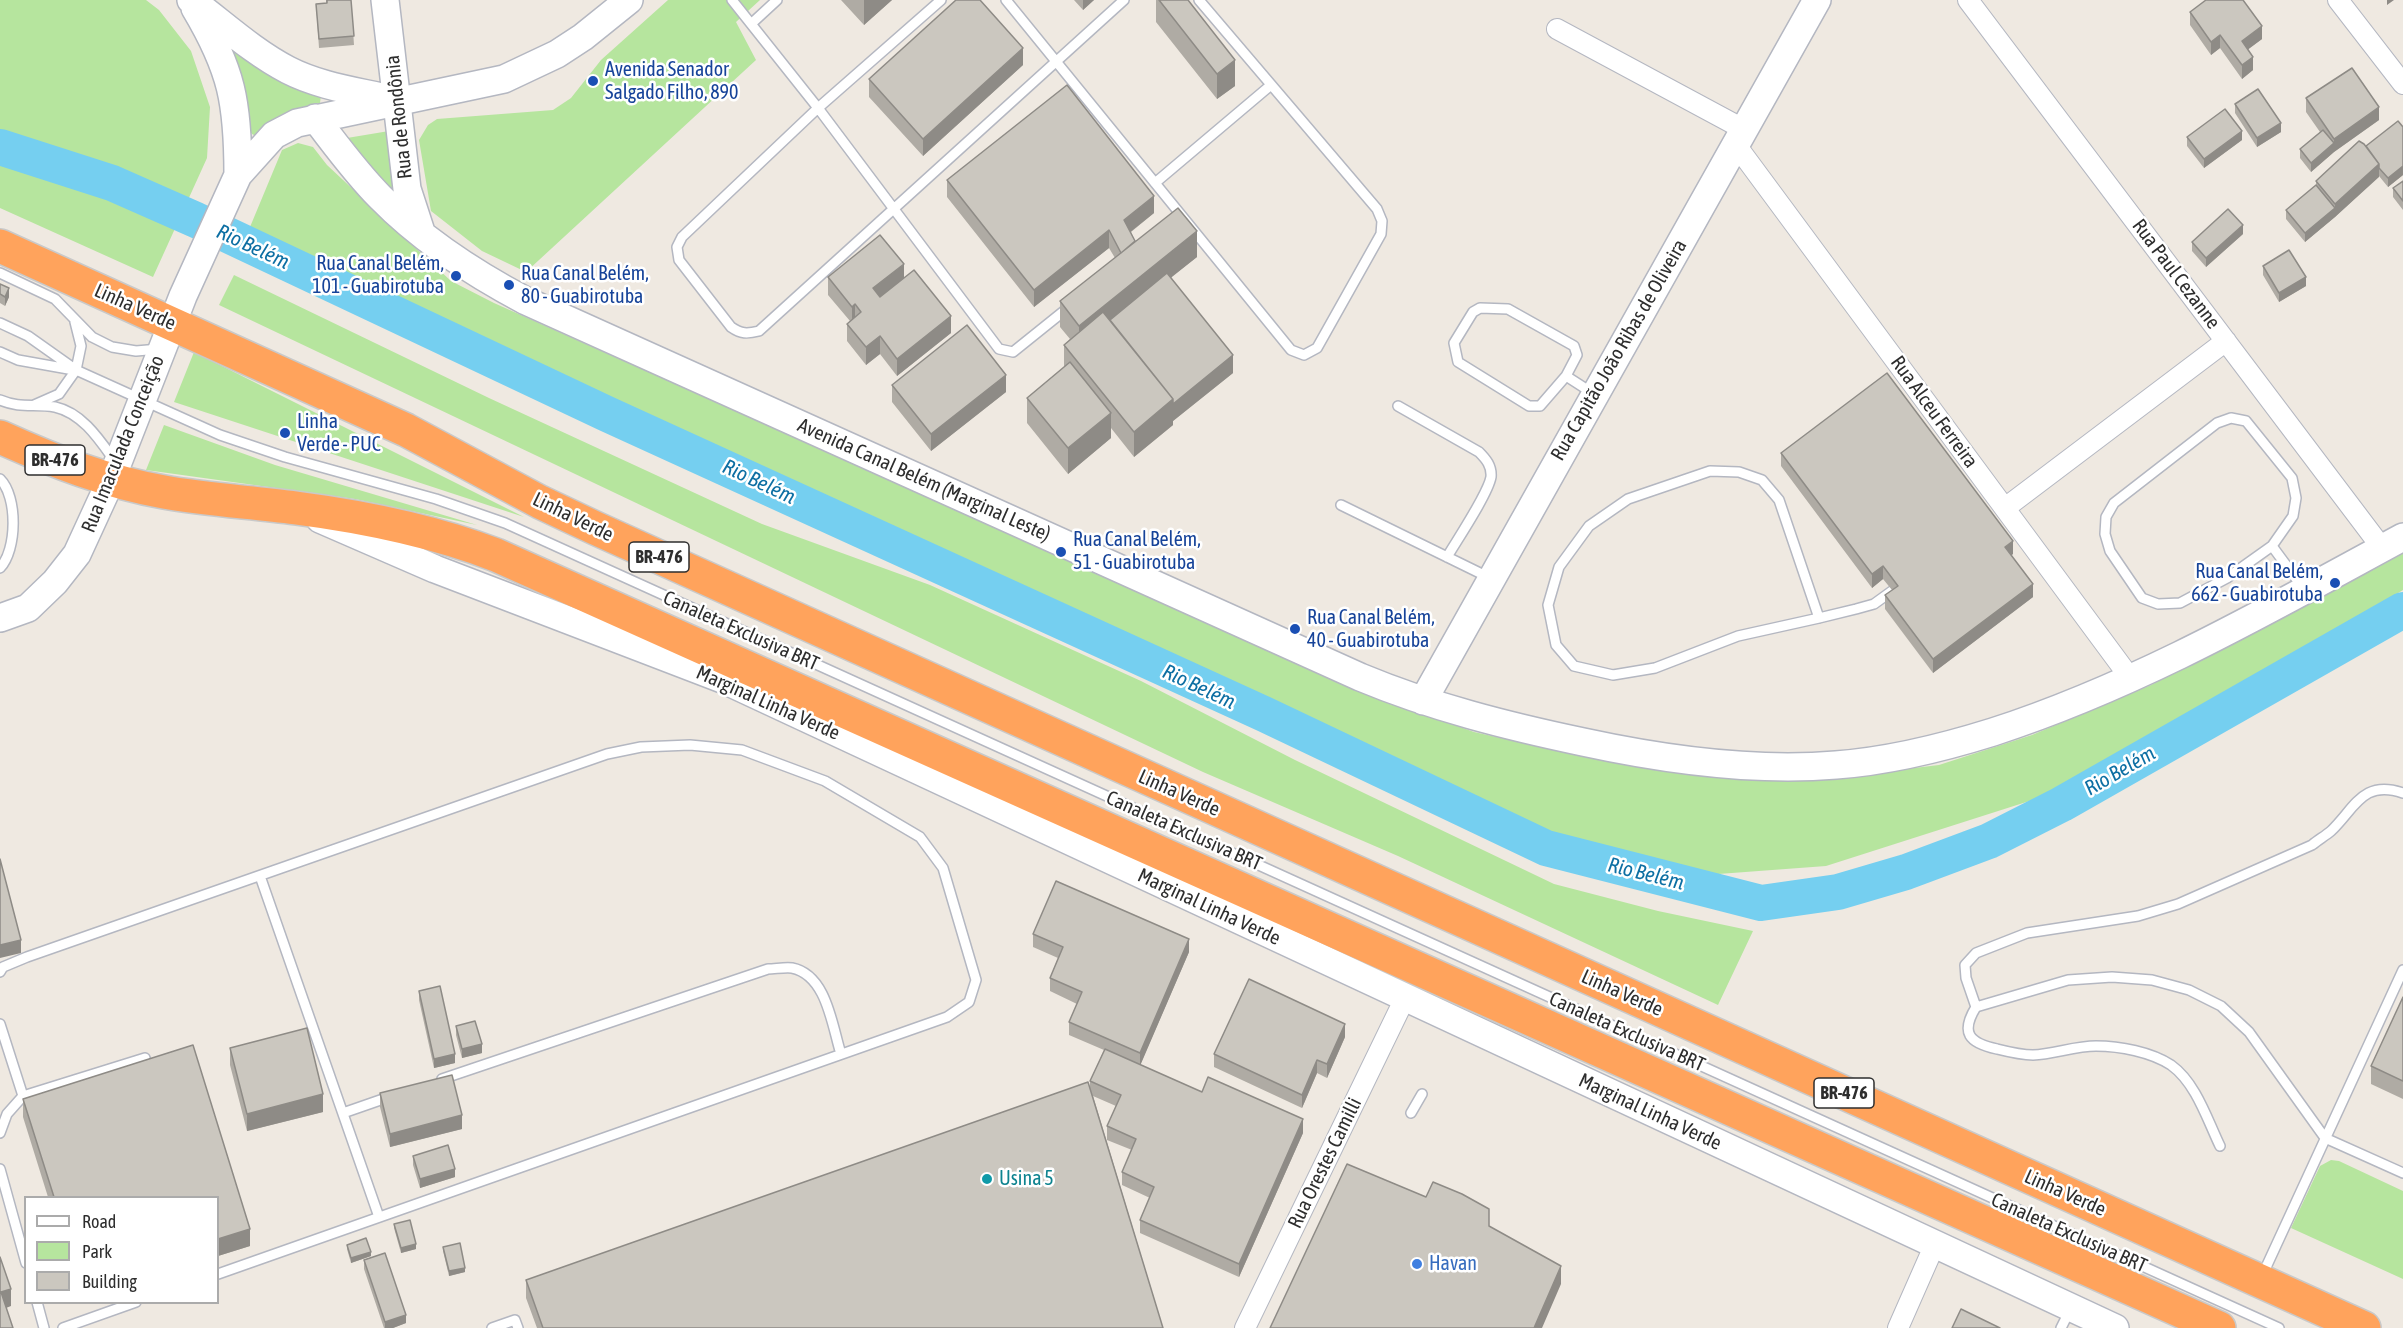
<!DOCTYPE html>
<meta charset="utf-8">
<style>
body{margin:0}
#map{position:relative;width:2403px;height:1328px;overflow:hidden;background:#efe9e1;font-family:"Asap Condensed",sans-serif}
canvas{display:block}
.legend{position:absolute;left:24px;top:1196px;width:195px;height:108px;box-sizing:border-box;background:#fff;border:2px solid #ababab;margin:0;padding:8px 10px;list-style:none;font-size:18px;color:#2e2e2e}
.legend li{display:flex;align-items:center;gap:12px;height:30px}
.legend b{width:30px;border:2px solid #ababab}
</style>
<div id="map">
<canvas width="2403" height="1328"></canvas>
<ul class="legend">
<li><b style="height:8px;background:#fff"></b>Road</li>
<li><b style="height:16px;background:#b6e59e"></b>Park</li>
<li><b style="height:16px;background:#cbc7bf"></b>Building</li>
</ul>
</div>
<script>
const ctx = document.querySelector('canvas').getContext('2d');
ctx.lineJoin = 'round';
function fill(path, color) { ctx.fillStyle = color; ctx.fill(path, 'evenodd'); }
function strokePath(path, color, width, dash) { ctx.strokeStyle = color; ctx.lineWidth = width; ctx.lineCap = dash ? 'butt' : 'round'; ctx.setLineDash(dash || []); ctx.stroke(path); }
function drawText(font, color, halo, rows, align = 'center') {
  ctx.font = font + ' "Asap Condensed",sans-serif'; ctx.lineWidth = 5; ctx.setLineDash([]); ctx.textBaseline = 'middle'; ctx.strokeStyle = halo; ctx.fillStyle = color; for (const [text, x, y, turn = 0] of rows) {
    ctx.save(); ctx.translate(x, y); ctx.rotate((+turn || 0) * Math.PI / 180); ctx.textAlign = isNaN(turn) ? turn : align; if (halo) ctx.strokeText(text, 0, 0); ctx.fillText(text, 0, 0); ctx.restore();
  }
}
const green = new Path2D(`
 M0 0H146L159 10 191 51 210 107 207 158 153 277 0 208Z
 M668 0H760L736 22 756 60 526 272 482 251 431 211 419 140 428 125 437 119 553 110 571 98 601 60Z
 M230 45 321 95 320 103C292 110 276 111 258 137L252 134 248 129 244 89Z
 M389 131 395 198 347 138Z
 M298 143 313 147 327 165 451 281 494 303 1380 698 1474 732 1541 747 1625 762 1856 775 1939 765 2032 735 2151 685 2403 552V590L2226 698 2067 789 1826 866 1705 875 1551 839 1318 730 473 341 250 227 282 150Z
 M234 275 489 398 762 524 930 585 1141 681 1295 760 1554 884 1658 911 1753 931 1718 1005 1398 856 1203 772 219 305Z
 M194 352 524 517 174 402Z
 M164 425 275 465 477 525 355 499 146 470Z
 M2331 1160 2339 1161 2403 1191V1279L2291 1228 2320 1166Z`);
const river = new Path2D(`
 M0 147 112 183 196 220 607 414 1264 714 1546 848 1761 903 1838 892 1906 872 1989 841 2062 804 2403 610`);
const lane = new Path2D(`
 M732 0 818 108 999 349 1013 352 1069 307
 M941 0 818 108 682 237 677 247 679 260 731 327C741 334 747 334 759 331L1124 0
 M1006 0 1291 350 1304 355 1317 348 1381 234 1382 221 1377 209 1199 0
 M751 24 777 0
 M1155 183 1271 85
 M0 273 55 299 92 337 112 347 136 351 159 349
 M0 323 28 336 76 370 220 435 285 457 436 499 505 523 2279 1328
 M0 352 18 360 74 370
 M1566 376 1577 355 1574 346 1508 309 1480 308 1473 312 1454 343 1458 362 1529 406H1540L1566 376 1594 394
 M0 400C21 409 35 403 55 407 82 413 99 439 114 460
 M34 405 59 394 76 370 81 346 75 322
 M1398 406 1479 452C1486 459 1492 466 1491 477 1488 494 1457 540 1447 557
 M2231 418 2246 421 2292 478 2296 498 2293 516 2272 546 2227 578 2180 603 2158 604 2142 598 2110 551 2105 534 2106 517 2114 503 2217 423Z
 M0 479C18 497 17 550 0 568
 M1341 505 1488 577
 M2272 546 2303 588
 M1819 618 1779 500 1762 480 1739 472 1710 471 1628 499 1589 526 1559 567 1548 605 1556 645 1574 666 1613 675 1655 668 1738 636 1819 618 1856 609 1874 604 1892 591
 M260 876 379 1217
 M0 972 3 967 27 957 607 754 641 747 690 745 742 750 825 781 920 837 943 868 976 980 969 1002 947 1017 218 1274
 M1976 1007 1966 978 1965 965 1976 953 2027 933 2138 916 2178 904 2312 845C2318 840 2325 836 2331 831 2355 808 2363 779 2403 793
 M0 1024 23 1096
 M442 1079 768 969C775 969 785 967 792 968 827 975 832 1026 841 1054
 M343 1113 389 1097
 M1411 1113 1422 1094
 M0 1133 7 1114 23 1096 145 1058
 M2220 1146C2207 1119 2196 1083 2171 1065 2151 1052 2120 1046 2096 1046 2075 1046 2054 1054 2033 1055 2021 1055 2009 1052 1997 1049 1969 1043 1960 1033 1976 1007L2068 980 2112 977 2152 980 2189 990 2221 1006 2249 1032 2325 1138 2403 1173
 M0 1169 26 1263
 M2262 1276 2403 970
 M37 1302 44 1328
 M63 1328 136 1302
 M492 1328 515 1320 518 1328
 M2061 1328 2070 1310`);
const street = new Path2D(`
 M1968 0 2382 548
 M2338 0 2403 84
 M1557 29 1745 130
 M1736 145 2131 679
 M2005 508 2226 341
 M1245 1328 1405 998
 M1898 1328 1935 1244`);
const secondary = new Path2D(`
 M191 0C222 23 253 52 288 70 319 86 356 91 390 99
 M385 0 407 189 421 232
 M195 8C232 70 238 103 238 175
 M315 118C336 145 356 173 380 197 422 240 473 273 526 301L1360 677C1432 707 1507 726 1583 742 1666 760 1752 772 1836 765 1890 761 1942 748 1993 732 2138 685 2270 609 2403 537
 M320 519 435 569 722 679 2115 1328
 M0 618 28 608 55 582 77 554 111 480 183 296 238 175 274 135 297 123 504 79 557 54 583 37 629 0
 M1423 701 1817 0`);
const highway = new Path2D(`
 M0 246 406 430 540 502 595 528 2364 1328
 M0 437C53 461 107 482 164 492 208 500 252 502 296 508 365 517 431 530 496 555L2219 1328`);
const wall = new Path2D(`
 M326 0H351L354 45 319 48 316 4 326 3Z
 M841 0H892L864 25Z
 M1074 0H1094L1083 10Z
 M1156 0H1188L1235 86 1217 99 1156 22Z
 M2190 12 2262 39 2248 49 2253 70 2242 79 2220 48 2211 55 2190 25Z
 M1023 65 923 156 869 97V79Z
 M2306 98 2379 120 2334 152 2311 172 2300 158V149L2320 132 2306 112Z
 M2235 104 2281 132 2257 147 2235 113Z
 M2403 127V175L2388 187 2379 176 2335 217 2305 242 2286 219V210L2316 185V181L2366 146Z
 M2187 137 2242 140 2204 168 2187 146Z
 M947 180 1154 213 1131 232 1135 241 1197 257 1171 277 1233 373 1173 421V425L1134 457 1111 428V438L1068 474 1027 423V398L1064 367V345L1070 339 1060 327V301L1115 258 1109 248 1034 307 947 197Z
 M2403 181V210L2393 197V188Z
 M2243 234 2206 267 2192 251V242Z
 M2263 266 2306 286 2279 302 2263 275Z
 M828 277 904 278 951 333 897 376 880 354 866 365 847 341V324L850 321 828 295Z
 M0 284 9 297 5 306 0 303Z
 M892 385 1006 392 931 451 892 402Z
 M1781 453 2013 554 2011 555 2033 597 1933 673 1885 609V595L1892 590 1883 579 1872 588 1781 466Z
 M1033 934 1189 952 1140 1065 1202 1092 1303 1133 1239 1277 1140 1233V1220L1150 1198 1122 1185V1172L1132 1150 1107 1140V1126L1116 1106 1093 1096 1163 1328H537L526 1298V1280L1090 1087V1081L1104 1050 1069 1035V1022L1077 1004 1050 991V978L1058 958 1033 947Z
 M419 991 455 1063 434 1068 419 1000Z
 M2403 997V1099L2371 1084V1066Z
 M456 1026 482 1053 462 1058 456 1035Z
 M1345 1037 1327 1078 1317 1073 1302 1108 1214 1067V1054Z
 M193 1045 250 1229V1246L218 1256V1197H48L23 1117V1099Z
 M230 1048 323 1112 247 1131 230 1065Z
 M380 1093 462 1129 390 1147 380 1107Z
 M413 1156 455 1177 420 1188 413 1165Z
 M394 1224 416 1249 401 1253 394 1228Z
 M347 1245 371 1256 351 1263 347 1249Z
 M443 1247 465 1272 449 1276 443 1251Z
 M364 1260 406 1323 393 1328H384L364 1269Z`);
const shadedWall = new Path2D(`
 M864 0H892L864 25Z
 M1083 0H1094L1083 10Z
 M2387 0H2394L2387 5Z
 M2262 26V39L2242 54V41Z
 M2220 35V48L2211 55V42Z
 M1023 48V65L923 156V139Z
 M2253 57V70L2242 79V65Z
 M1235 60V86L1217 99V74Z
 M2379 107V120L2334 152 2311 172V163L2334 143V139Z
 M2281 123V132L2257 147V138Z
 M2242 131V140L2204 168V159Z
 M2379 164V177L2335 217 2305 242V233L2335 208V204Z
 M2403 166V175L2388 187V178Z
 M1154 196V213L1124 237V220Z
 M2243 225V234L2206 267V258Z
 M1109 230V248L1034 307V290Z
 M1197 231V257L1079 351V326Z
 M904 264V282L873 306V288Z
 M2306 277V286L2279 302V293Z
 M9 288V297L5 306V297Z
 M855 304V321L852 324V307Z
 M951 316V333L897 376V359Z
 M880 336V354L866 365V347Z
 M1233 355V373L1173 421V425L1134 457V432L1173 399Z
 M1006 375V392L931 451V434Z
 M1111 413V438L1068 474V448Z
 M2013 541V554L2005 560V547Z
 M1883 566V579L1872 588V574Z
 M2033 584V597L1933 673V659Z
 M1189 939V952L1140 1066V1053Z
 M21 940V953L0 958V945Z
 M1345 1024V1037L1327 1078V1064Z
 M482 1044V1053L462 1058V1049Z
 M455 1054V1063L434 1068V1059Z
 M1317 1060V1073L1302 1108V1095Z
 M323 1094V1112L247 1131V1114Z
 M462 1115V1129L390 1147V1134Z
 M1303 1119V1133L1239 1277V1264Z
 M455 1169V1177L420 1188V1179Z
 M250 1229V1246L218 1256V1239Z
 M416 1244V1249L401 1253V1248Z
 M371 1252V1256L351 1263V1258Z
 M1561 1266V1284L1542 1328H1534Z
 M465 1268V1272L449 1276V1271Z
 M11 1289V1306L1 1310V1292Z
 M406 1315V1323L393 1328H385V1322Z`);
const building = new Path2D(`
 M327 0H351L354 36 319 39 316 4 327 3Z
 M956 0H980L1023 48 923 139 869 79Z
 M1159 0H1188L1235 60 1217 74Z
 M2206 0H2243L2262 26 2242 41 2253 57 2242 65 2220 35 2211 42 2190 12Z
 M2352 68 2379 107 2334 139 2306 98Z
 M1067 85 1154 196 1124 220 1135 241 1121 253 1109 230 1034 290 947 180Z
 M2258 89 2281 123 2257 138 2235 104Z
 M2225 109 2242 131 2204 159 2187 137Z
 M2398 121 2403 127V166L2388 178 2379 168V164L2366 146Z
 M2323 130 2334 143 2311 163 2300 149Z
 M2359 141 2364 144 2379 164 2335 204 2316 181Z
 M2403 181V201L2393 188Z
 M2316 185 2335 208 2305 233 2286 210Z
 M1178 208 1197 231 1079 326 1060 301Z
 M2228 209 2243 225 2206 258 2192 242Z
 M880 235 904 264 873 288 880 297 914 270 951 316 897 359 880 336 866 347 847 324 861 312 855 304 852 307 828 277Z
 M2289 250 2306 277 2279 293 2263 266Z
 M1167 273 1233 355 1173 404V399L1110 320Z
 M0 284 9 288 5 297 0 294Z
 M1103 312 1173 399 1134 432 1064 345Z
 M967 325 1006 375 931 434 892 385Z
 M1070 362 1111 413 1068 448 1027 398Z
 M1887 373 2013 541 2005 547 2033 584 1933 659 1885 595 1898 586 1883 566 1872 574 1781 453Z
 M0 859 21 940 0 945Z
 M1056 881 1189 939 1140 1053 1069 1022 1082 992 1050 978 1063 947 1033 934Z
 M1249 979 1345 1024 1327 1064 1317 1060 1302 1095 1214 1054Z
 M440 986 455 1054 434 1059 419 991Z
 M2403 997V1081L2371 1066Z
 M475 1021 482 1044 462 1049 456 1026Z
 M307 1028 323 1094 247 1114 230 1048Z
 M193 1045 250 1229 218 1239V1197H54L23 1099Z
 M1105 1049 1202 1092 1208 1077 1303 1119 1239 1264 1140 1220 1154 1187 1122 1172 1136 1139 1107 1126 1121 1095 1090 1081Z
 M452 1075 462 1115 390 1134 380 1093Z
 M1088 1082 1163 1328H543L526 1280Z
 M448 1145 455 1169 420 1179 413 1156Z
 M1347 1164 1426 1197 1433 1182 1462 1194 1489 1209V1226L1561 1266 1534 1328H1270Z
 M410 1220 416 1244 401 1248 394 1224Z
 M366 1238 371 1252 351 1258 347 1245Z
 M460 1243 465 1268 449 1271 443 1247Z
 M385 1253 406 1315 385 1322 364 1260Z
 M0 1257 11 1289 1 1292 13 1328H0Z
 M1961 1309 2000 1328H1952Z`);
const markers = [
 [593,81,6,"#1a4fb4"],
 [456,276,6,"#1a4fb4"],
 [509,285,6,"#1a4fb4"],
 [285,433,6,"#1a4fb4"],
 [1061,552,6,"#1a4fb4"],
 [2335,583,6,"#1a4fb4"],
 [1295,629,6,"#1a4fb4"],
 [987,1179,6,"#0f9aa8"],
 [1417,1264,6,"#3f7fe0"]
];
const shields = [
 [55,460,60],
 [659,557,60],
 [1844,1093,60]
];
const shieldNames = [
 ["BR-476",55,460],
 ["BR-476",659,557],
 ["BR-476",1844,1093]
];
const transitNames = [
 ["Avenida Senador",605,70],
 ["Salgado Filho, 890",605,93],
 ["Rua Canal Belém,",444,264,"right"],
 ["101 - Guabirotuba",444,287,"right"],
 ["Rua Canal Belém,",521,274],
 ["80 - Guabirotuba",521,297],
 ["Linha",297,422],
 ["Verde - PUC",297,445],
 ["Rua Canal Belém,",1073,540],
 ["51 - Guabirotuba",1073,563],
 ["Rua Canal Belém,",2323,572,"right"],
 ["662 - Guabirotuba",2323,595,"right"],
 ["Rua Canal Belém,",1307,618],
 ["40 - Guabirotuba",1307,641]
];
const streetNames = [
 ["Rua de Rondônia",399,117,-96],
 ["Rua Paul Cezanne",2176,274,53],
 ["Linha Verde",135,307,24],
 ["Rua Capitão João Ribas de Oliveira",1619,350,-60],
 ["Rua Alceu Ferreira",1934,412,54],
 ["Rua Imaculada Conceição",123,444,-68],
 ["Avenida Canal Belém (Marginal Leste)",924,480,24],
 ["Linha Verde",573,517,26],
 ["Canaleta Exclusiva BRT",741,631,24],
 ["Marginal Linha Verde",768,703,24],
 ["Linha Verde",1179,793,24],
 ["Canaleta Exclusiva BRT",1184,831,24],
 ["Marginal Linha Verde",1209,907,25],
 ["Linha Verde",1622,993,24],
 ["Canaleta Exclusiva BRT",1627,1032,24],
 ["Marginal Linha Verde",1650,1112,25],
 ["Rua Orestes Camilli",1325,1163,-64],
 ["Linha Verde",2065,1193,24],
 ["Canaleta Exclusiva BRT",2069,1233,24]
];
const cultureNames = [
 ["Usina 5",999,1179]
];
const shopNames = [
 ["Havan",1429,1264]
];
const waterNames = [
 ["Rio Belém",253,247,25],
 ["Rio Belém",759,482,25],
 ["Rio Belém",1199,687,25],
 ["Rio Belém",2120,771,-30],
 ["Rio Belém",1646,874,14]
];
fill(green, '#b6e59e');
strokePath(river, '#75cff0', 36);
strokePath(lane, '#b4b7c1', 12);
strokePath(street, '#b4b7c1', 22);
strokePath(secondary, '#b4b7c1', 30);
strokePath(highway, '#c9c9c9', 36);
strokePath(lane, '#fff', 9);
strokePath(street, '#fff', 20);
strokePath(secondary, '#fff', 27);
strokePath(highway, '#ffa35c', 33);
fill(wall, '#afaba4');
fill(shadedWall, '#8e8b86');
fill(building, '#cbc7bf');
strokePath(building, '#8e8b86', 1.5);
for (const [x, y, r, color] of markers) { const dot = new Path2D(); dot.arc(x, y, r, 0, 2 * Math.PI); ctx.fillStyle = color; ctx.fill(dot); strokePath(dot, '#fff', 2); }
for (const [x, y, w] of shields) { const box = new Path2D(); box.roundRect(x - w / 2, y - 15, w, 30, 4.5); ctx.fillStyle = '#fff'; ctx.fill(box); strokePath(box, '#2e2e2e', 1.5); }
drawText('bold 18px', '#2e2e2e', null, shieldNames);
drawText('20px', '#164399', '#fff', transitNames, 'left');
drawText('20px', '#2e2e2e', '#fff', streetNames);
drawText('20px', '#0d838f', '#fff', cultureNames, 'left');
drawText('20px', '#366cbe', '#fff', shopNames, 'left');
drawText('italic 21px', '#0d6fa3', '#fff', waterNames);
</script>
